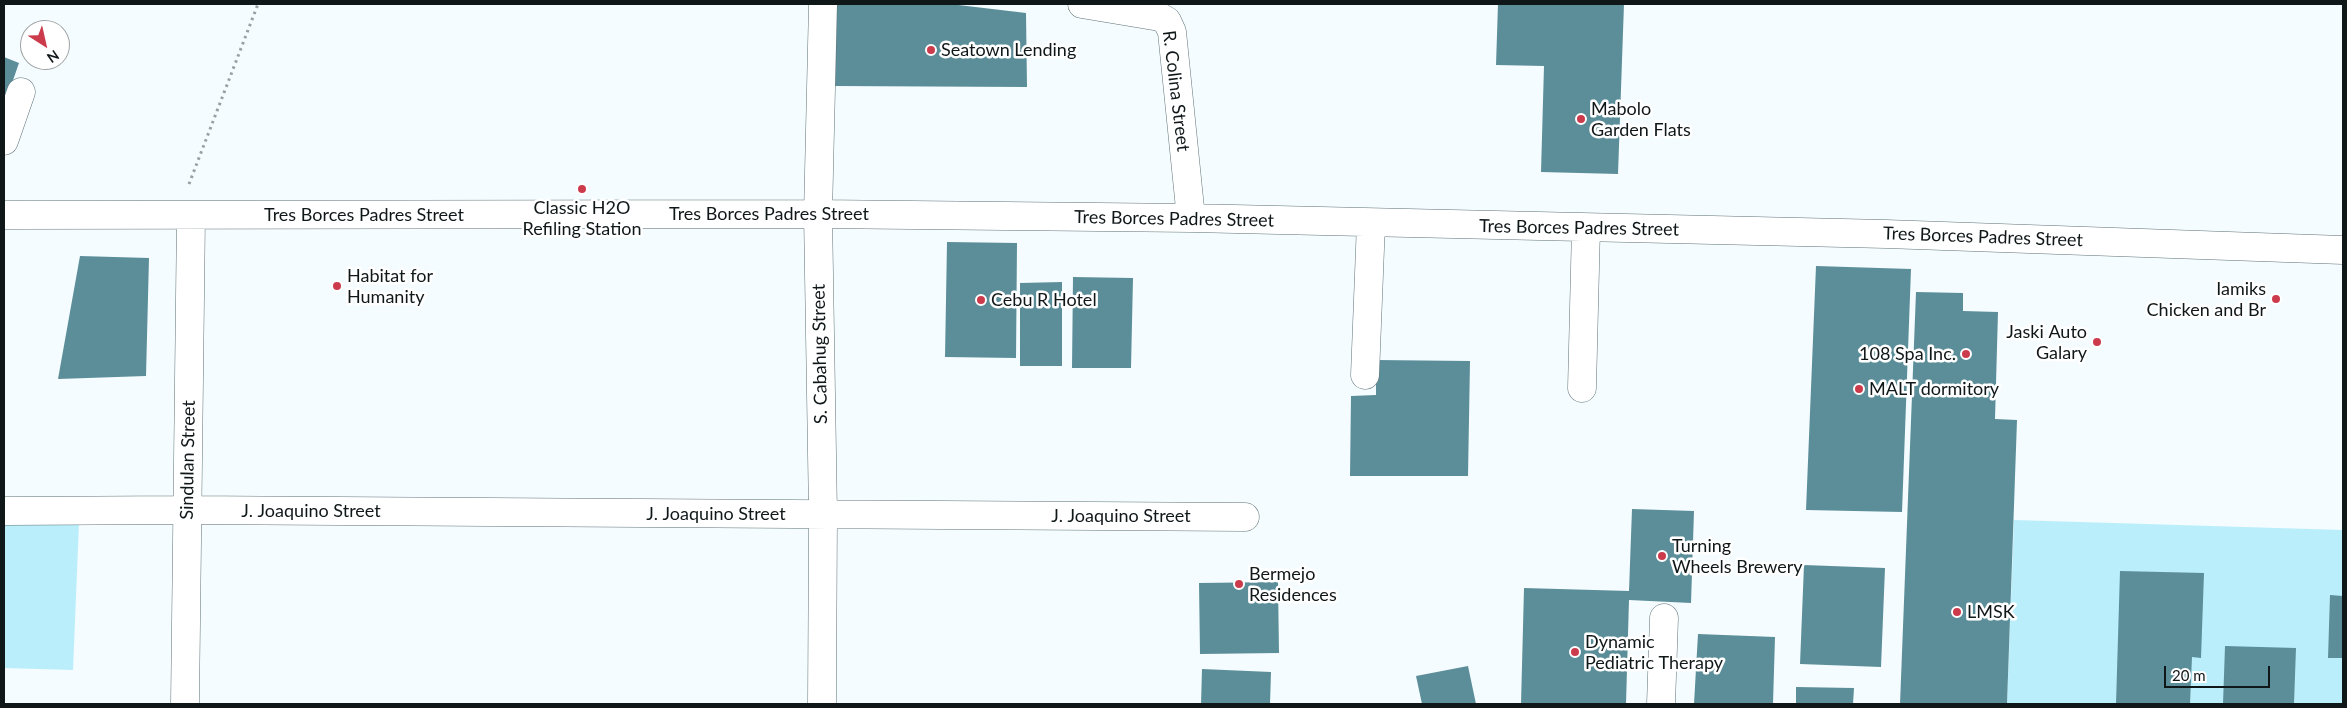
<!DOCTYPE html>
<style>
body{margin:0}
#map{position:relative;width:2347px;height:708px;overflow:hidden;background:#f4fcff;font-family:Lato,sans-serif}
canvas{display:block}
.frame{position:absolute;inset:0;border:5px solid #101719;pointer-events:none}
.north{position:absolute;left:20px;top:20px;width:50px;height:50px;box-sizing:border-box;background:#fff;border:1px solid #9fa2a3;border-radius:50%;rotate:145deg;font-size:14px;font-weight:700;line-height:20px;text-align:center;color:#101719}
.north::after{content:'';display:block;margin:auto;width:18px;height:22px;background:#cb3b4c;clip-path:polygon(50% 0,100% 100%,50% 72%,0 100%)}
.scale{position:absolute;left:2164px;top:666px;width:106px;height:22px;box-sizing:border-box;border:2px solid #101719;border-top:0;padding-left:6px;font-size:15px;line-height:18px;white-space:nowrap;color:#101719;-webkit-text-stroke:4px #fff;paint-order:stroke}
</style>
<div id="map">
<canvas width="2347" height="708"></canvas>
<div class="frame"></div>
<div class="north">N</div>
<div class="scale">20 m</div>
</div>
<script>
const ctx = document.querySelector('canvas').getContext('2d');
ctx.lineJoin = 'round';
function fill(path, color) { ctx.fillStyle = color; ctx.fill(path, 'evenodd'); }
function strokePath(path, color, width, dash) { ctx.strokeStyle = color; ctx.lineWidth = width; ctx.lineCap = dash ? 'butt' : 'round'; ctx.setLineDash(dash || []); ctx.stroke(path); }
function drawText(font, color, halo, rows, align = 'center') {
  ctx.font = font + ' Lato,sans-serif'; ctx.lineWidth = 5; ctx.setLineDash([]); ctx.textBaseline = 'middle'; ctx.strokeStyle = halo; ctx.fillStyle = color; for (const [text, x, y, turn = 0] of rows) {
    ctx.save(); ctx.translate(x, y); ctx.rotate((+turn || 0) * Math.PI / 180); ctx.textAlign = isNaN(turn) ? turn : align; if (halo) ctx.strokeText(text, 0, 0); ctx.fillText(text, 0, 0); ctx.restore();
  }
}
const green = new Path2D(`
 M2014 520 2343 530V704H2007Z
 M4 521 79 523 73 670 4 668Z`);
const building = new Path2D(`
 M837 4H950L1026 13 1027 87 834 86Z
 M1498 4H1624L1618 174 1541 172 1544 66 1496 65Z
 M4 57 19 63 4 106Z
 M947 242 1017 243 1016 358 945 357Z
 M80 256 149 258 146 376 58 379Z
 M1816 266 1911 269 1902 512 1806 510Z
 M1073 277 1133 278 1131 368H1072Z
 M1062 282V366H1020V283Z
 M1916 292 1963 293V311L1998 312 1995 419 2017 420 2007 704H1900Z
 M1376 360 1470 361 1468 476H1350L1351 396 1376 395Z
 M1632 509 1694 511 1691 603 1629 600 1626 704H1521L1524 588 1629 591Z
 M1804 565 1885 568 1881 667 1800 664Z
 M2120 571 2204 573 2201 658 2192 657 2190 704H2116Z
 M1278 582 1279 653 1200 654 1199 583Z
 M2330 595 2343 596V658H2328Z
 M1698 634 1775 637 1773 704H1694Z
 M2225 646 2296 648 2294 704H2223Z
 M1468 666 1476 704H1422L1416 676Z
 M1202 669 1271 672 1270 704H1201Z
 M1796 687 1854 688 1853 704H1796Z`);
const path = new Path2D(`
 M189 184 258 4`);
const minor = new Path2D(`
 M1082 4 1160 17 1167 21 1172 32 1191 218
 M4 141 21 92
 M4 215 818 214 1191 218 1886 234 2343 250
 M1365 375 1371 223
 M1582 388 1586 228
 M4 511 187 510 1245 517
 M185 704 191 216
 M822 704 823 514 818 214 823 4
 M1661 704 1664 618`);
const markers = [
 [931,50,5,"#cb3b4c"],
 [1581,119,5,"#cb3b4c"],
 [582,189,5,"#cb3b4c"],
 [337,286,5,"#cb3b4c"],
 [2276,299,5,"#cb3b4c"],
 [981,300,5,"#cb3b4c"],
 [2097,342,5,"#cb3b4c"],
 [1966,354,5,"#cb3b4c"],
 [1859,389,5,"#cb3b4c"],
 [1662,556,5,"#cb3b4c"],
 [1239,584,5,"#cb3b4c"],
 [1957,612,5,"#cb3b4c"],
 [1575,652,5,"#cb3b4c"]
];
const poiNames = [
 ["Seatown Lending",941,50],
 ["Mabolo",1591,109],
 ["Garden Flats",1591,130],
 ["Classic H2O",582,208,"center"],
 ["Refiling Station",582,229,"center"],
 ["Habitat for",347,276],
 ["Humanity",347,297],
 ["Iamiks",2266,289,"right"],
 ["Chicken and Br",2266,310,"right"],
 ["Cebu R Hotel",991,300],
 ["Jaski Auto",2087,332,"right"],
 ["Galary",2087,353,"right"],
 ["108 Spa Inc.",1956,354,"right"],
 ["MALT dormitory",1869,389],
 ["Turning",1672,546],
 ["Wheels Brewery",1672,567],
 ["Bermejo",1249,574],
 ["Residences",1249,595],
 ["LMSK",1967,612],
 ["Dynamic",1585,642],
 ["Pediatric Therapy",1585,663]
];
const streetNames = [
 ["R. Colina Street",1176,91,83],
 ["Tres Borces Padres Street",769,214],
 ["Tres Borces Padres Street",364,215],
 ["Tres Borces Padres Street",1174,219,1],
 ["Tres Borces Padres Street",1579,228,1],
 ["Tres Borces Padres Street",1983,237,2],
 ["S. Cabahug Street",820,354,-91],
 ["Sindulan Street",188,460,-89],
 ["J. Joaquino Street",311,511],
 ["J. Joaquino Street",716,514],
 ["J. Joaquino Street",1121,516]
];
fill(green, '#bbeefb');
fill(building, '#5c8e99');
strokePath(minor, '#5f7277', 29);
strokePath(path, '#99a0a3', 3, [2.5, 4]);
strokePath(minor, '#fff', 28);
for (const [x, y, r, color] of markers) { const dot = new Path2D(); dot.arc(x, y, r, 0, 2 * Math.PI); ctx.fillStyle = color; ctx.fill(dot); strokePath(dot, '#fff', 2); }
drawText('18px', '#101719', '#fff', poiNames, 'left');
drawText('18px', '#101719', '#fff', streetNames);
</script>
